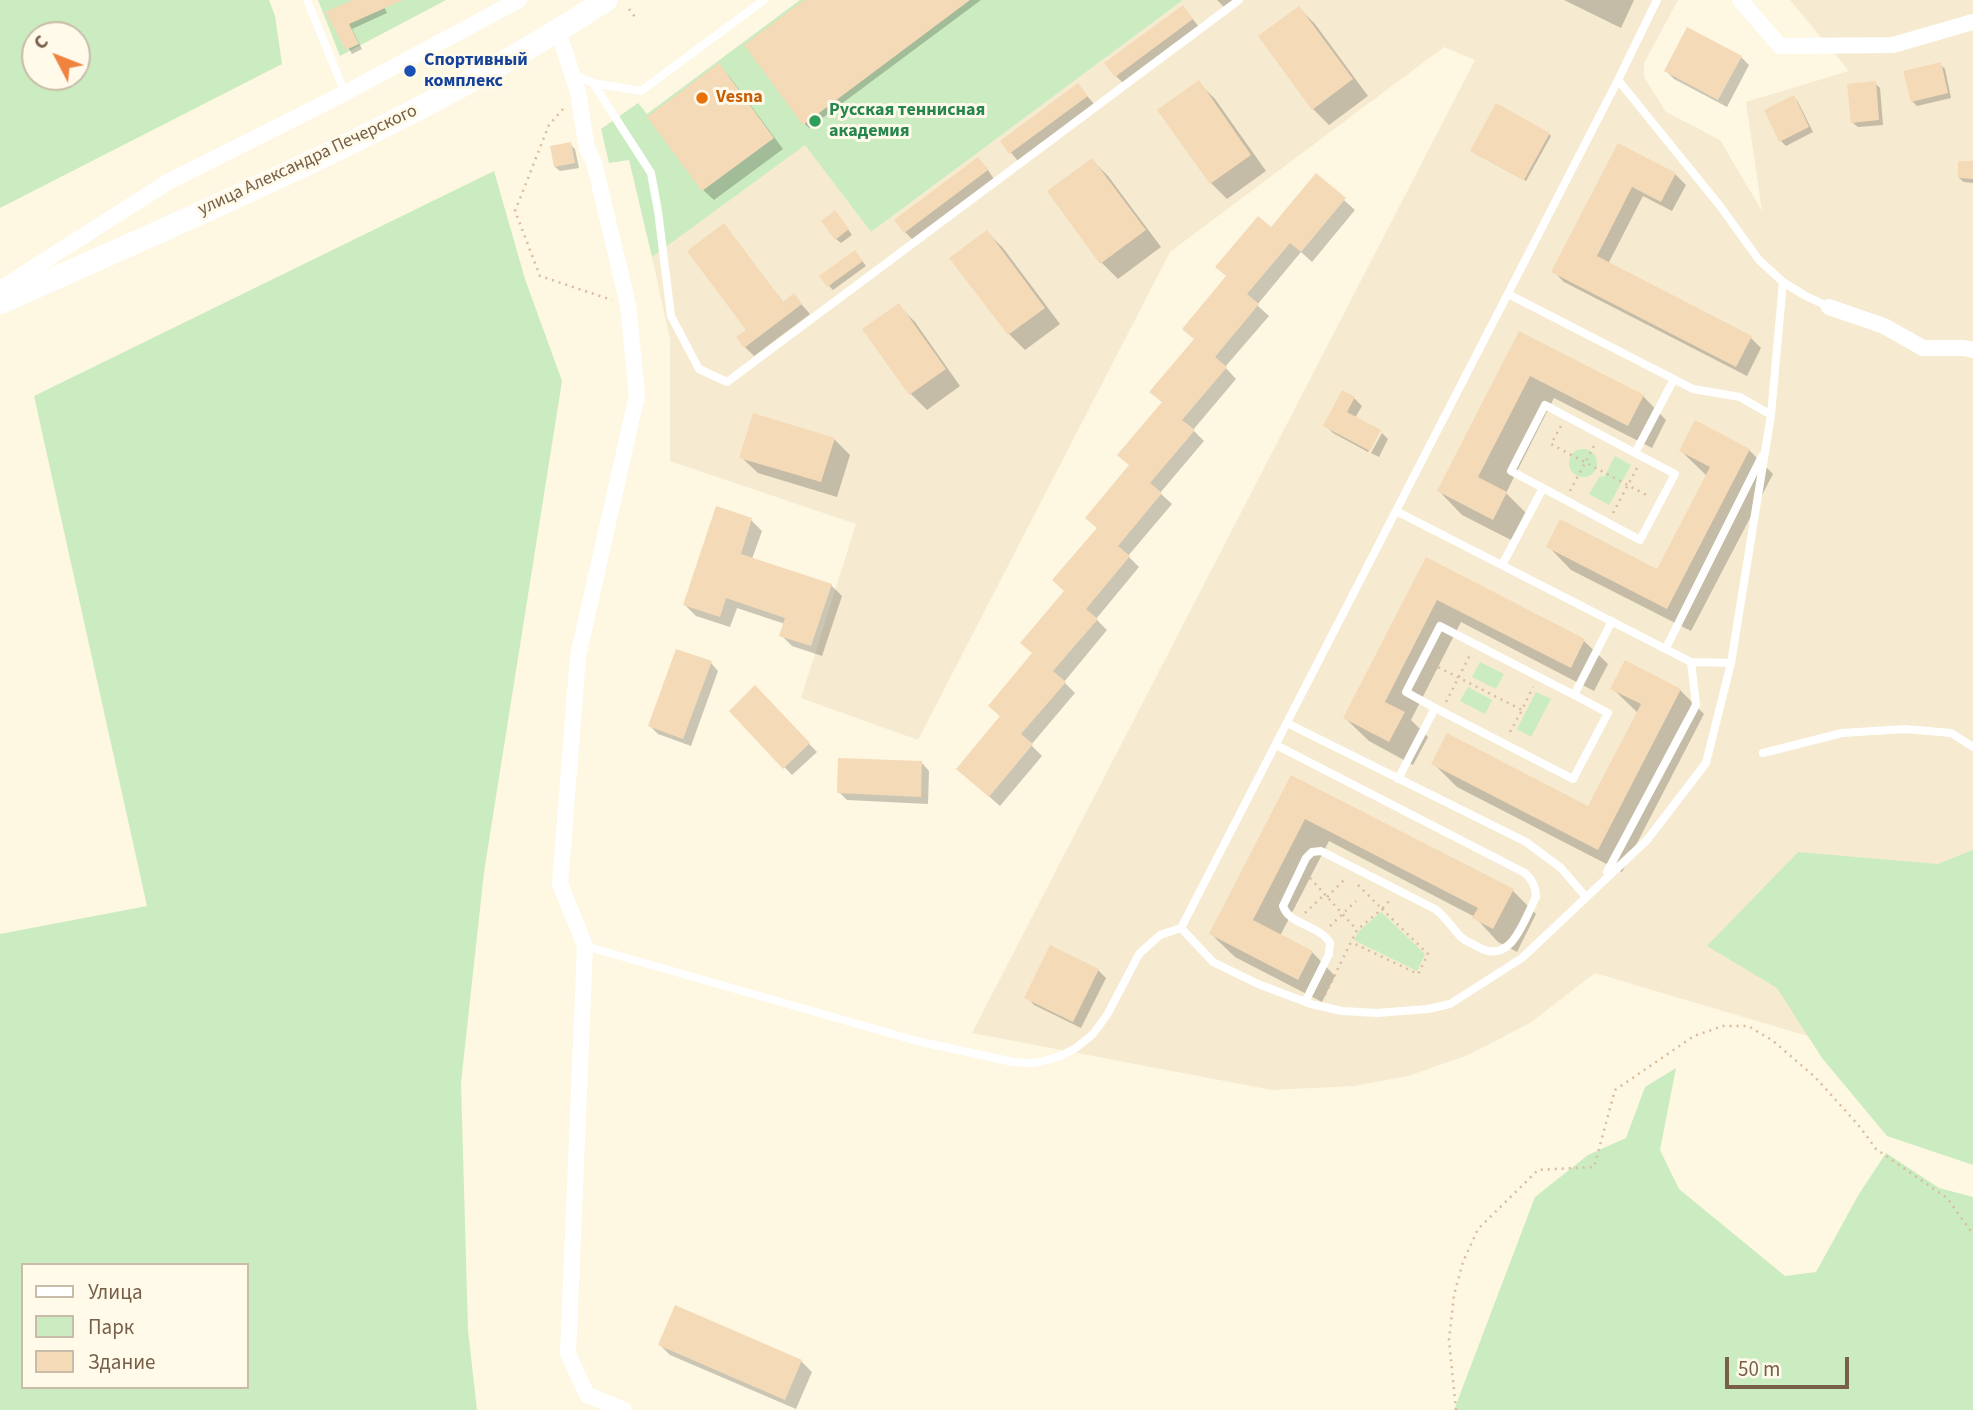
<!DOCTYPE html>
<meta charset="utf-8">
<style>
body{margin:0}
#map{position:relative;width:1973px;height:1410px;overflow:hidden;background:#fef7e2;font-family:"Source Sans 3",sans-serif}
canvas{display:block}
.legend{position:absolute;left:21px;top:1263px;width:228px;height:126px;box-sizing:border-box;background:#fffaea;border:2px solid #c9bca9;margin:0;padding:9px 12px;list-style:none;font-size:21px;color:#776047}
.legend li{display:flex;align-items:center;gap:14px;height:35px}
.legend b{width:35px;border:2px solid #c9bca9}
.north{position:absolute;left:21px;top:21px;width:70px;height:70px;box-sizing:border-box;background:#fffaea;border:2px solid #c9bca9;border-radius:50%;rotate:312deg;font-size:19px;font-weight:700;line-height:28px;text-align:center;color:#776047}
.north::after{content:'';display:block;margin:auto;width:24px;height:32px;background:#f0833f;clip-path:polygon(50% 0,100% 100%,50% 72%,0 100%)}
.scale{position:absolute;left:1725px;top:1357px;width:124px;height:32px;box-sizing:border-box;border:4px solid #776047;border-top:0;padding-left:9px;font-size:21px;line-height:24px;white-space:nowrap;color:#776047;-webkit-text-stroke:5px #fffaea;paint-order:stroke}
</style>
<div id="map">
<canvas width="1973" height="1410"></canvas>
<ul class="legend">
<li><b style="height:9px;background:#fff"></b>Улица</li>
<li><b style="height:19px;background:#cbecc0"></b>Парк</li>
<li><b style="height:19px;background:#f5dab8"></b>Здание</li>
</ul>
<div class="north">С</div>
<div class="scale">50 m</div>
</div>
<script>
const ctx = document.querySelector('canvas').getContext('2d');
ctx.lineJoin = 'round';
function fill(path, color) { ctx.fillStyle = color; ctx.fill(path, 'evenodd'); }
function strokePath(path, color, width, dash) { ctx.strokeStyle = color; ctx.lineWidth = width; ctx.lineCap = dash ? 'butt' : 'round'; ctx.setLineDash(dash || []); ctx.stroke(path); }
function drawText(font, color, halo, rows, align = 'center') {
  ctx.font = font + ' "Source Sans 3",sans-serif'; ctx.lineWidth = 6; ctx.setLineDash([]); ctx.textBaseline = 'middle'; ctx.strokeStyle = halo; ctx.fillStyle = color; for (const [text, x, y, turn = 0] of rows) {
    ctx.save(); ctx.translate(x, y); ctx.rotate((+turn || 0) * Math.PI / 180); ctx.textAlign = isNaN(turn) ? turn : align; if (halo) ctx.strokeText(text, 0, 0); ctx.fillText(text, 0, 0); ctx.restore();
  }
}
const residential = new Path2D(`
 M1183 0H1678L1644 63V77L1666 112 1720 140 1762 211 1746 102 1849 71 1790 0H1973V1085L1595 973 1530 1023 1468 1055 1408 1076 1354 1086 1272 1090 972 1033 1475 60 1444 47 1170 252 918 740 801 698 856 524 670 461V340L652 257 805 144 871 232Z`);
const green = new Path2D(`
 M0 0H269L275 16 282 64 0 208ZM35 35H77V77H35Z
 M318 0H446L340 56Z
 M800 0H1183L871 232 805 145 652 257 629 160 609 163 601 129 638 103 647 114Z
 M494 171 525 279 562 381 484 872 461 1083 468 1330 477 1410H0V934L147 906 34 396ZM23 1265H247V1387H23Z
 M1569 463a14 14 0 1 1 28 0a14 14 0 1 1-28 0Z
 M1615 456 1631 465 1609 505 1589 494 1600 476 1604 477Z
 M1480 662 1504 674 1496 689 1472 677Z
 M1468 687 1492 700 1485 714 1460 701Z
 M1536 692 1551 699 1531 737 1517 729Z
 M1973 850V1165L1887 1136 1822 1058 1777 988 1707 946 1798 852 1938 864Z
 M1381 912 1425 954 1417 971 1354 940 1359 931Z
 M1676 1068 1660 1150 1679 1189 1785 1276 1816 1272 1859 1194 1886 1153 1939 1188 1973 1197V1410H1454L1535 1197 1588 1155 1626 1138 1645 1087Z`);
const shadow = new Path2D(`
 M358 0H381L387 13 352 29 362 49 352 54 328 13Z
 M807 0H981L809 128 804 123Z
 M1217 0H1236L1225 8Z
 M1564 0H1634L1621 28Z
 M1183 7 1199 27 1124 84 1116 76Z
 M1299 8 1315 24 1368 96 1329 125 1313 109Z
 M1741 57 1749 65 1727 107 1674 79 1666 71Z
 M1940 64 1945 69 1951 98 1917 106 1912 101Z
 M719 66 729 76 783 149 714 200 703 190Z
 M1199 83 1215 99 1266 171 1227 199 1211 183Z
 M1875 83 1880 88 1883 125 1858 127 1853 123Z
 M1078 85 1094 104 1018 161 1002 142Z
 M1794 97 1798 102 1813 132 1786 146 1781 141Z
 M1549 134 1551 136 1526 181 1474 153Z
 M570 144 575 149 579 168 560 171 555 167Z
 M1619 145 1675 174 1686 185 1672 211 1643 196 1608 264 1751 338 1761 348 1747 376 1564 282 1553 271Z
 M1092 160 1108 176 1161 247 1118 279 1102 263 1049 192Z
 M1973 163V183L1964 182 1959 178Z
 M986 167 994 179 913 240 905 232Z
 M1316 175 1355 210 1312 262 1301 252 1257 305 1269 316 1225 367 1236 379 1193 430 1204 441 1160 493 1172 504 1128 556 1139 567 1096 619 1107 630 1064 682 1075 693 1031 745 1042 756 1000 806 958 769 1001 717 990 706 1033 654 1163 403 1152 392 1195 340 1271 230Z
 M839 217 852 235 841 243 836 239Z
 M724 226 784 303 794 296 810 314 754 356 745 347 749 330Z
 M987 232 1003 248 1060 324 1025 350 1009 334 952 258Z
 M859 257 866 266 833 290 829 286Z
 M899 306 915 322 960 386 927 410 911 394 865 330Z
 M1520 333 1643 396 1666 420 1652 448 1554 398 1506 493 1530 517 1517 543 1462 515 1439 491Z
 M1354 398 1362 406 1355 418 1380 431 1368 452 1333 433 1325 425Z
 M1382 433 1388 439 1379 457 1371 453Z
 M834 439 850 455 837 497 758 473 741 457Z
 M1749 450 1773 474 1691 631 1571 570 1548 546 1658 571 1707 476 1681 451Z
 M717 509 751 520 762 531 752 559 831 585 842 596 822 656 792 646 781 635 785 624 737 608 730 627 696 616 685 605Z
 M1427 560 1584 641 1608 664 1594 691 1461 622 1411 720 1428 737 1413 765 1369 741 1345 718Z
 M1626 662 1680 690 1704 714 1622 872 1457 787 1433 763 1589 809 1638 713 1612 688Z
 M711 663 718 671 691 746 658 734 650 726Z
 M755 688 817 752 792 775 731 711Z
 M922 763 929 771 928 804 847 800 839 792Z
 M1292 777 1513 891 1536 914 1517 952 1498 942 1475 917 1329 841 1280 936 1312 952 1335 976 1322 1002 1235 957 1211 934Z
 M1098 970 1106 978 1081 1028 1034 1005 1027 997Z
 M676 1307 801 1361 812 1372 796 1409 670 1355 660 1345Z`);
const building = new Path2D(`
 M353 0H403L349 24 359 44 346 50 325 12Z
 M804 0H970L803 125 744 45Z
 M1183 5 1193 19 1115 77 1104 63Z
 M1299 6 1353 79 1312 110 1258 36Z
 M1687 27 1742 56 1718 100 1664 71Z
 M1941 62 1948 93 1911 102 1903 71Z
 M719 63 774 138 702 191 647 117Z
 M1199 80 1251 155 1210 184 1157 110Z
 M1876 81 1879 120 1851 123 1847 84Z
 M1078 83 1088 96 1009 154 1000 141Z
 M1794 95 1809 127 1779 142 1764 110Z
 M1496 103 1550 133 1524 180 1470 151Z
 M571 142 575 163 554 167 550 146Z
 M1618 143 1676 173 1661 202 1632 187 1597 256 1752 336 1736 367 1551 272Z
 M978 157 988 170 904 233 894 220Z
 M1092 158 1146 230 1100 264 1047 191Z
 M1958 161H1973V179L1958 178Z
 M1316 173 1346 198 1301 252 1290 243 1247 294 1259 304 1215 357 1227 367 1182 420 1195 430 1150 483 1162 493 1118 546 1130 556 1086 609 1098 619 1053 671 1066 682 1021 734 1033 744 989 797 956 769 1000 716 988 706 1032 653 1020 643 1064 591 1052 580 1097 528 1085 518 1129 465 1117 455 1162 402 1149 392 1194 339 1182 329 1226 276 1215 267 1258 216 1271 227Z
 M835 210 849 229 835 240 821 221Z
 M724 223 783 302 794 293 802 304 744 348 736 337 746 330 687 251Z
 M987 230 1045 308 1008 335 949 258Z
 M855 250 863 261 827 287 819 276Z
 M899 303 946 369 909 395 862 329Z
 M1519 331 1644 395 1628 426 1530 376 1478 477 1507 492 1493 520 1437 491Z
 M1342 390 1355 397 1347 412 1381 430 1370 451 1323 426Z
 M753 413 835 438 821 482 739 458Z
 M1695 420 1750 449 1667 609 1546 547 1560 519 1657 569 1710 467 1679 451Z
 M716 506 752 518 741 554 832 584 811 646 779 636 785 618 726 598 720 617 683 605Z
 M1426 557 1585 639 1571 668 1437 600 1385 702 1405 712 1389 742 1343 718Z
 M676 649 712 661 683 739 648 726Z
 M1625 660 1681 689 1598 850 1431 764 1447 733 1588 806 1641 704 1610 689Z
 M755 685 810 743 783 769 729 711Z
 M838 758 922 761 921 797 837 793Z
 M1291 775 1514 889 1493 929 1472 918 1478 908 1305 819 1253 920 1313 951 1298 980 1209 934Z
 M1050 945 1099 969 1073 1022 1024 998Z
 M675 1305 802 1360 785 1400 658 1345Z`);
const path = new Path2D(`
 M629 9 635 17
 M563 109 549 125 515 211 540 276 612 300
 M1561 426 1551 444 1650 497
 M1570 491 1595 444
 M1613 513 1638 466
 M1432 664 1522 710 1533 687
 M1446 702 1470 655
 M1510 732 1522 710
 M1310 878 1357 930
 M1358 885 1382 909 1390 900
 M1327 897 1347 877
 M1305 913 1325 894
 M1330 926 1356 901
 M1325 995 1357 930 1382 909 1428 954 1418 974 1351 942
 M1456 1410 1449 1340 1454 1295 1463 1262 1478 1229 1538 1170 1594 1167 1615 1090 1694 1036 1723 1026H1748L1772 1040 1815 1077 1860 1127 1876 1149 1947 1198 1973 1234`);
const service = new Path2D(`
 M307 0 345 93
 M574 75 593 83 651 173 658 211 671 316 699 369 727 382 1239 0
 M1618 80 1720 206 1759 260 1783 282 1804 295 1829 307
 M593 83 641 91 764 0
 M1508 294 1693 389 1740 397 1771 415
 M1543 488 1511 471 1545 405 1635 453
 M1396 511 1691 662 1696 705 1607 872
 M1502 565 1543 488 1640 540 1675 474 1635 453 1674 379
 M1666 648 1762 456
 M1691 662 1731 663
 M1435 708 1406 692 1440 626 1574 695
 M1287 723 1526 842 1561 868 1585 896
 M1276 745 1525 873C1533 880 1536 887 1536 897 1524 920 1512 964 1480 948 1474 944 1466 942 1461 937 1452 928 1446 917 1435 909L1321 851 1312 852 1306 858 1283 906C1289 925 1320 925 1330 943L1329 954 1305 1002
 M1763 753 1842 733 1905 729 1951 733 1973 747
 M1398 779 1435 708 1573 779 1608 713 1574 695 1612 621
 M1181 928 1213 962 1258 984 1311 1004 1342 1011 1377 1013 1428 1009 1450 1004 1522 958 1647 840 1706 763 1731 663 1771 415 1783 282
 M585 946 917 1041 1013 1062 1035 1063 1058 1057 1076 1048 1093 1034 1107 1015 1139 954 1160 935 1181 928 1618 80 1657 0`);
const minor = new Path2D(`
 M1740 0 1780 46 1893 45 1973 22
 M558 31 578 92 587 149 594 162 628 305 637 395 578 656 560 884 585 946 568 1354 587 1395 624 1410
 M0 289 168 182 345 93 519 0
 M1829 307 1884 326 1923 348H1964L1973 350`);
const secondary = new Path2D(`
 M0 303C206 210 416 124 606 0`);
const markers = [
 [410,71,7,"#1a4fb4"],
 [702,98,7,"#e8710a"],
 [815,121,7,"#2e9e5b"]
];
const transitNames = [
 ["Спортивный",424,61],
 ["комплекс",424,82]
];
const foodNames = [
 ["Vesna",716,98]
];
const leisureNames = [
 ["Русская теннисная",829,111],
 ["академия",829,132]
];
const streetNames = [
 ["улица Александра Печерского",308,161,-25]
];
fill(residential, '#f6ebd0');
fill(green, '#cbecc0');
fill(shadow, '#0003');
fill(building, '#f5dab8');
strokePath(path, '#dabd9b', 2.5, [2, 5]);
strokePath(service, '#fff', 8);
strokePath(minor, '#fff', 16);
strokePath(secondary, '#fff', 23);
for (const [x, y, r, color] of markers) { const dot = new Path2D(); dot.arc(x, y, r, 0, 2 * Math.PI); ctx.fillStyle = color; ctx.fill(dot); strokePath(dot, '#fffaea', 2.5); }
drawText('bold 18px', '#164399', '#fffaea', transitNames, 'left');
drawText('bold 18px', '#c56008', '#fffaea', foodNames, 'left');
drawText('bold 18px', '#27864d', '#fffaea', leisureNames, 'left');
drawText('18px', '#776047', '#fffaea', streetNames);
</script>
